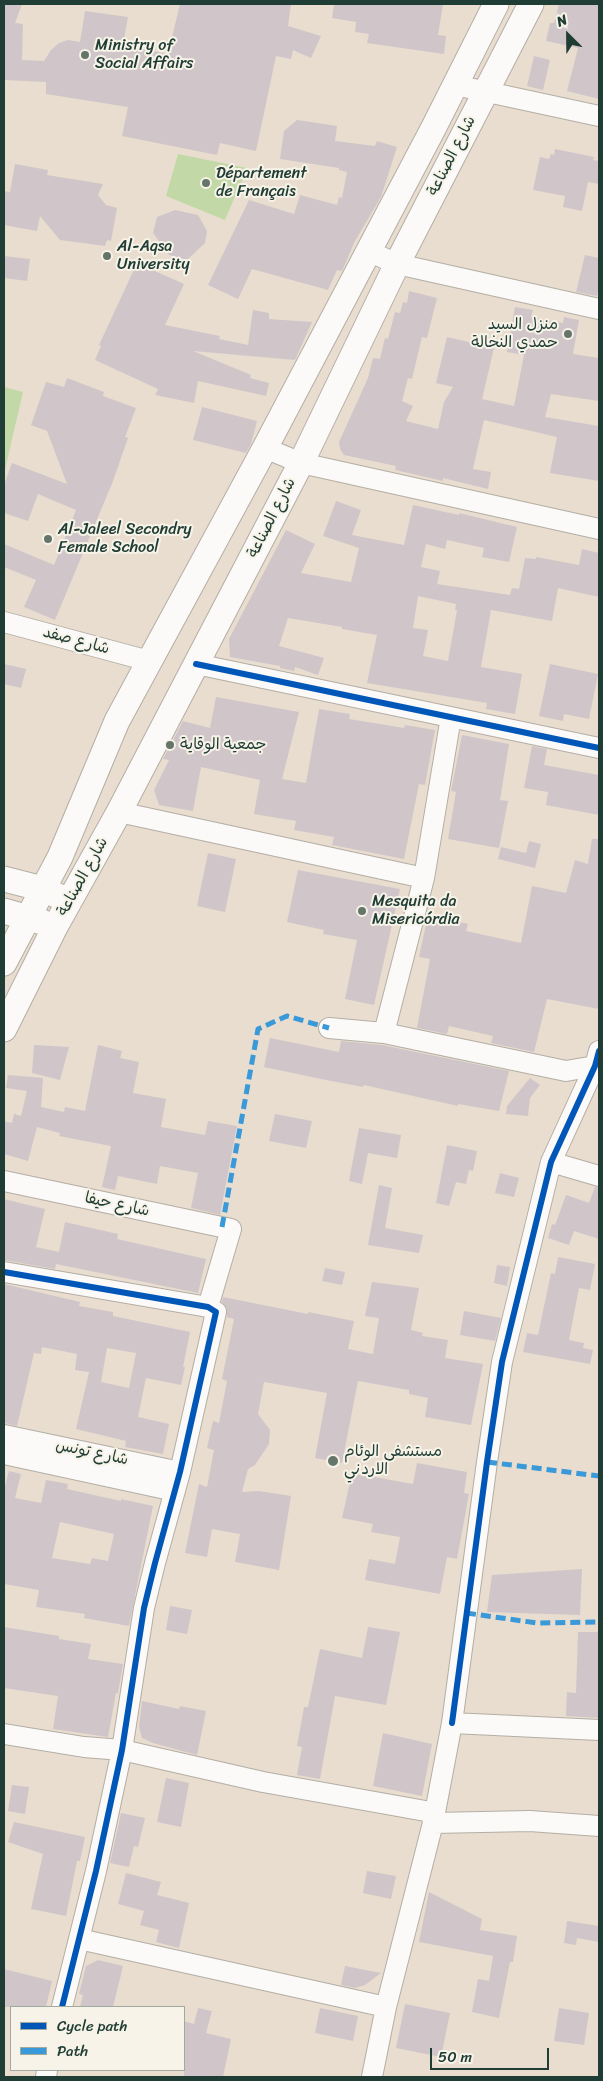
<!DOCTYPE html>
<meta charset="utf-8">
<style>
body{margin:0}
#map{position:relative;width:603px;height:2081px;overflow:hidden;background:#e9ddcf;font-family:Sriracha,sans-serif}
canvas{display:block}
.frame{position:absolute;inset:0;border:5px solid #1f3d34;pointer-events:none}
.legend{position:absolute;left:10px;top:2006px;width:175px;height:65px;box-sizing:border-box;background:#f7f3e8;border:1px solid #a1aaa0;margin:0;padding:6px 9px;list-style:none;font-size:15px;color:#1f3d34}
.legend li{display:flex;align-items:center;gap:10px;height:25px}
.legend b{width:25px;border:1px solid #a1aaa0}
.north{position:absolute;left:543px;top:10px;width:50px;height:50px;-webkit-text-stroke:4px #f7f3e8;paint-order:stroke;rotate:337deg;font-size:14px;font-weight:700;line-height:20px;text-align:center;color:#1f3d34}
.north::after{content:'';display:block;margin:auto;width:18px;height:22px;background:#1f3d34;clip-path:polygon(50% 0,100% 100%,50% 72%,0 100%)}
.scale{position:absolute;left:430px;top:2048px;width:119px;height:22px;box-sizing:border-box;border:2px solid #1f3d34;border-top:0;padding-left:6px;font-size:15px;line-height:18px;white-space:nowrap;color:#1f3d34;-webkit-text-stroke:4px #f7f3e8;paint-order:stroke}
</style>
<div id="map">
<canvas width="603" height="2081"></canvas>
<div class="frame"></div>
<ul class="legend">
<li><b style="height:6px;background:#0057b8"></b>Cycle path</li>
<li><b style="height:6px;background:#3a99d8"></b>Path</li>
</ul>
<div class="north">N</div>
<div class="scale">50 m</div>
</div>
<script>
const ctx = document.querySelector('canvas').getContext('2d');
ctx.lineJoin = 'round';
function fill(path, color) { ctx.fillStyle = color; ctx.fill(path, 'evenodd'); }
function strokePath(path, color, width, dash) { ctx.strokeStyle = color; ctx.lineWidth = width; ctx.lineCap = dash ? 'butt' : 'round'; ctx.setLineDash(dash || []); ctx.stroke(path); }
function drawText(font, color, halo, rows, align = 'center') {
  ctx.font = font + ' Sriracha,"Playpen Sans Arabic",sans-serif'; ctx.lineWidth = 4; ctx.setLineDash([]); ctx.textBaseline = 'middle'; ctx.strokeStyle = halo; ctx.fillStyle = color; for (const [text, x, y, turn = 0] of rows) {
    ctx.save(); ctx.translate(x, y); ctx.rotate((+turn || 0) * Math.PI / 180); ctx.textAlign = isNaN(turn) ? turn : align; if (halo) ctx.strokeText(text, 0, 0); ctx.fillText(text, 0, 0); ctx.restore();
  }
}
const green = new Path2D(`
 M178 154 247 168 225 220 166 196Z
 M4 387 23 392 4 474Z`);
const building = new Path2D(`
 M4 4H22L15 23 23 24 22 60 44 61 51 50 59 43 68 40 80 42 85 11 128 17 123 45 168 54 180 4H291L288 26 321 36 311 58 293 50 291 59 276 56 256 151 220 143 217 155 122 136 128 107 46 94V82L4 80Z
 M334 4H443L438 35 446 36 444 54 367 43 369 34 355 32 356 22 332 18Z
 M559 4H599V99L567 91 578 48 546 41 550 23H554Z
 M534 56 550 60 543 90 527 86Z
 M297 120 337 126 335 141 375 146 377 141 397 147 381 197 355 241 342 271 337 270 328 290 252 269 238 299 208 285 249 200 294 214 300 195 337 205 339 197 342 198 347 172 339 170V168L280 159 284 131Z
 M555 149 594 157 593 160 599 161V184L588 182 582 211 563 207 565 196 533 190 540 157 549 159 551 154 554 155Z
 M15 164 48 170 47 175 103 184 98 195 106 205 117 208 111 241 107 240 105 246 60 240 40 216 37 231 4 225V191L10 192Z
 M175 210 198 215 207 231 205 243 187 260 169 255 153 233 157 217Z
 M585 255 599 258V288L597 296 576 292Z
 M4 256 30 259 27 281 4 278Z
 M137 263 184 284 165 325 220 336 219 339 248 345 253 310 269 313V319L312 322 295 360 193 351 251 375 250 378 269 383 266 396 198 381 194 403 155 395 158 389 95 360 101 346 99 345Z
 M409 291 437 298 427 338 422 337 412 379 408 378 402 401 413 406 406 421 438 429 444 402 453 387 436 383 447 337 494 348 482 399 514 406 524 355 507 352 515 307 533 310 531 317 563 323 564 317 579 320 573 354 599 358V401L551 394 545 417 599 426V481L550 473 557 437 484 420 473 469 491 472 488 489 443 478V481L395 470 396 466 344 455 340 449 339 442 368 378 373 358 380 359 385 338 388 339 395 312 400 313 403 302 407 303Z
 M67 378 104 392 103 396 136 408 125 437 128 438 113 481 55 620 24 607 36 580 4 567V544L54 565 76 510 38 494 28 521 4 513V485L12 463 67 484 47 431 31 425 46 382 64 387Z
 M202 407 257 421 251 444 246 453 193 440Z
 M336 501 361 510 352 535 404 545 413 505 459 515V513L517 527 509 562 482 557 484 548 447 540 445 549 426 544 421 567 440 571 437 584 510 595 512 588 519 589 525 558 536 559V557L579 565 582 549 599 553V597L558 588 552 621 491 610 481 667 522 674 515 714 486 709 487 703 367 683 377 635 342 629V627L288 618 279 646 324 658 318 675 295 667 294 671 280 668V666L230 657 229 639 286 530 315 544 301 573 351 582 359 548 323 536ZM418 596 456 604 455 610H457L448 661 423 656 428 630 413 628Z
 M4 664 26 669 21 688 4 684Z
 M550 664 598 674 589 719 564 714 563 721 539 716Z
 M216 697 299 712 282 779 306 783 319 709 350 714 349 719 404 728 405 725 435 730 425 785 419 784 404 859 332 845 334 837 294 830 296 821 254 814 260 780 201 767 193 811 159 805 154 790 169 760 163 759 183 721 210 728Z
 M462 735 509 744 500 800 508 801 499 848 448 839 456 792 451 791Z
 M532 746 547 749 544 765 599 775V815L546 805 548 792 524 788Z
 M592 839H599V1009L547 999 534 1052 491 1043 493 1036 449 1026 447 1034 417 1028 430 959 419 957 428 915 468 924 466 931 521 943 532 886 566 893 575 860 588 864Z
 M529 841 541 844 535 868 498 859 501 847 526 853Z
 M208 853 236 859 225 912 197 906Z
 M298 870 400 889 374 1005 345 999 357 940 323 934 324 930 287 922Z
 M270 1038 339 1052 341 1041 382 1045 509 1071 499 1111 458 1104V1106L364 1085 363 1087 326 1080 264 1067Z
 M34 1045 69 1047 60 1080 32 1073Z
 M98 1045 122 1051 120 1058 139 1062 133 1093 166 1099 161 1127 205 1135 208 1121 237 1126 220 1215 191 1208 198 1173 160 1166 157 1184 118 1176 115 1190 102 1187 111 1146 59 1136 60 1133 37 1127 28 1161 4 1154V1121L12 1123 14 1114 21 1116 27 1091 6 1088 8 1075 43 1078 41 1107 64 1112 65 1107 85 1111Z
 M530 1078 540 1085 530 1098 528 1116 506 1114 507 1106Z
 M275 1114 312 1121 306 1148 269 1141Z
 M359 1128 401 1135 397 1158 368 1153 362 1184 349 1181Z
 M447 1145 477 1151 473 1171 469 1170 466 1184 456 1182 449 1206 436 1203Z
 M500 1173 519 1178 514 1197 495 1193Z
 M379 1185 392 1188 385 1228 423 1235 419 1253 368 1245Z
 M595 1187 599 1188V1239L574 1231 569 1245 548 1238 552 1224 555 1225 566 1195 589 1203Z
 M4 1199 45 1209 36 1247 59 1252 65 1222 118 1234 117 1239 206 1259 198 1293 56 1264 55 1269 4 1260Z
 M558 1257 595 1264 590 1290 579 1288 569 1340 584 1343 583 1348 593 1350 590 1364 523 1352 527 1333 538 1335 551 1273 555 1274Z
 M497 1265 510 1267 507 1286 494 1283Z
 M325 1268 345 1272 342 1285 322 1281Z
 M372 1282 419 1288 411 1330 423 1333 422 1336 448 1340 445 1358 483 1364 471 1425 425 1417 428 1398 409 1394V1390L358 1381 342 1463 315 1458 327 1393 264 1382 258 1414 270 1430 269 1444 255 1465 248 1469 242 1492 259 1491 291 1496 279 1570 235 1562 240 1534 212 1529 207 1557 185 1553 199 1484 207 1487 214 1450 207 1448 213 1421 219 1423 227 1381 222 1379 234 1319 227 1317V1308L222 1302 223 1297 308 1314V1312L354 1321 348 1349 373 1354 379 1318 365 1316Z
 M4 1284 80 1302 79 1306 113 1312V1316L190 1332 183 1367H185L181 1385 146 1378 138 1417 169 1424 163 1454 125 1447 126 1441 76 1429 89 1372 75 1370 77 1354 42 1347 41 1354 34 1353 17 1426 4 1423ZM107 1348 136 1353 129 1388 101 1382Z
 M464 1311 501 1318 495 1341 460 1335Z
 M417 1463 467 1472 464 1493 469 1494 457 1559 447 1557 440 1594 365 1580 369 1559 395 1564 400 1537 371 1532 373 1524 342 1518 352 1473 413 1484Z
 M9 1471 21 1474 15 1498 41 1503 46 1480 68 1484 67 1489 121 1501V1499L153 1506 129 1626 84 1618 85 1614 36 1607 39 1590 4 1584V1490ZM60 1522 114 1534 108 1561 92 1558 90 1564 52 1558Z
 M582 1569 580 1615 487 1612 492 1575Z
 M170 1606 192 1610 187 1634 166 1630Z
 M4 1627 59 1636V1639L91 1644 88 1659 123 1664 118 1693H116L108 1737 53 1729 58 1696 4 1688Z
 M368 1627 400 1632 386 1705 335 1696 320 1779 297 1775 302 1747 297 1746 304 1707H308L320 1649 362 1658Z
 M578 1632H599V1718L566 1716 567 1692 576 1693Z
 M142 1701 179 1709 180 1706 206 1711 197 1755 153 1743 142 1738 139 1727Z
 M383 1733 432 1744 422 1796 373 1786Z
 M166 1778 189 1783 181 1827 157 1822Z
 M12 1785 29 1787 25 1814 8 1811Z
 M121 1813 145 1818 138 1847 134 1846 129 1867 110 1863Z
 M14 1822 85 1837 80 1861H77L66 1916 31 1909 43 1854 8 1842Z
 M367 1871 396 1876 391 1899 363 1893Z
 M126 1873 161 1882 157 1895 189 1903 179 1948 156 1942 159 1930 140 1925 144 1911 118 1904Z
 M429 1892 482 1919 480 1930 517 1936 513 1962H510L499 2018 472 2012 478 1979 489 1981 493 1956 419 1942Z
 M567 1921 599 1926V1942L577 1938 576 1945 564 1943Z
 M98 1960 123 1966 113 2007H80L83 1995 79 1994 86 1966Z
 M345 1966 381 1973 365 1985 355 1988 341 1985Z
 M4 1969 52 1981 46 2007H4Z
 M405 2004 450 2013 441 2057 396 2048Z
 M198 2008 212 2011 206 2033 231 2039 223 2077H184V2021L194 2024Z
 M320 2008 358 2016 353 2041 315 2033Z
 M559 2008 589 2013 584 2045 554 2041Z`);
const minor = new Path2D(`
 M455 85 599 116
 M368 251 397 264 599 309
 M265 448 301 463 599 529
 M4 622 149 661
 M196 664 599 748
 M119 812 424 878
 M329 1028 384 1033 566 1071 595 1066
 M384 1033 424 878 451 717
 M551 1162 599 1176
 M4 1181 231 1229 208 1307
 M4 1272 208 1307 216 1312 180 1472 155 1563 144 1608 122 1750 96 1871 62 2007
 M4 1435 180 1472
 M4 1454 175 1491
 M452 1723 487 1462 502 1362 551 1162 595 1066 599 1051
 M4 1734 84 1747 122 1750 263 1782 431 1812 433 1823 530 1821 599 1826
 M79 1939 386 2007
 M46 2077 47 2070
 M372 2077 386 2007 433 1823 452 1723 599 1730`);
const major = new Path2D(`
 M4 879 43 889 58 896
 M4 911 42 922
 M4 963 60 857 117 721 265 448 434 127 496 4
 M4 1029 55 927 119 812 301 463 397 264 531 4`);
const quiet = new Path2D(`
 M222 1227 258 1029 287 1016 329 1028
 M487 1462 599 1476
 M466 1613 537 1623 599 1622`);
const cycleway = new Path2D(`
 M196 664 599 748
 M4 1272 208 1307 216 1312 180 1472 155 1563 144 1608 122 1750 96 1871 62 2007
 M452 1723 487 1462 502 1362 551 1162 595 1066 599 1051`);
const markers = [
 [85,55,5,"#66756a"],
 [206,183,5,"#66756a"],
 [107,256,5,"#66756a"],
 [568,334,5,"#66756a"],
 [48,539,5,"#66756a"],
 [170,745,5,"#66756a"],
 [362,911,5,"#66756a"],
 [333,1461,6,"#66756a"]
];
const poiNames = [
 ["Ministry of",95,46],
 ["Social Affairs",95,64],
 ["Département",216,174],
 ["de Français",216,192],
 ["Al-Aqsa",117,247],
 ["University",117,265],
 ["منزل السيد",558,325,"right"],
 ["حمدي النخالة",558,343,"right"],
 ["Al-Jaleel Secondry",58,530],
 ["Female School",58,548],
 ["جمعية الوقاية",180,745],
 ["Mesquita da",372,902],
 ["Misericórdia",372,920],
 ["مستشفى الوئام",344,1452],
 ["الاردني",344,1470]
];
const streetNames = [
 ["شارع الصناعة",452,156,-63],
 ["شارع الصناعة",272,518,-63],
 ["شارع صفد",76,641,15],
 ["شارع الصناعة",83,877,-61],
 ["شارع حيفا",117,1205,12],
 ["شارع تونس",92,1453,12]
];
fill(green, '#c2d9a7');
fill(building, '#d0c6c9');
strokePath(minor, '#b3aea5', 22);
strokePath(major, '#b3aea5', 27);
strokePath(minor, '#fcfaf8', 20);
strokePath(major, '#fcfaf8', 25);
strokePath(quiet, '#3a99d8', 5, [10, 5]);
strokePath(cycleway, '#0057b8', 6);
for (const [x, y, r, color] of markers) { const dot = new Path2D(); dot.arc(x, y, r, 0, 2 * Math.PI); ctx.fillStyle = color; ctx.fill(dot); strokePath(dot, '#f7f3e8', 2); }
drawText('16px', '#1f3d34', '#f7f3e8', poiNames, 'left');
drawText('16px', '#1f3d34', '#f7f3e8', streetNames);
</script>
